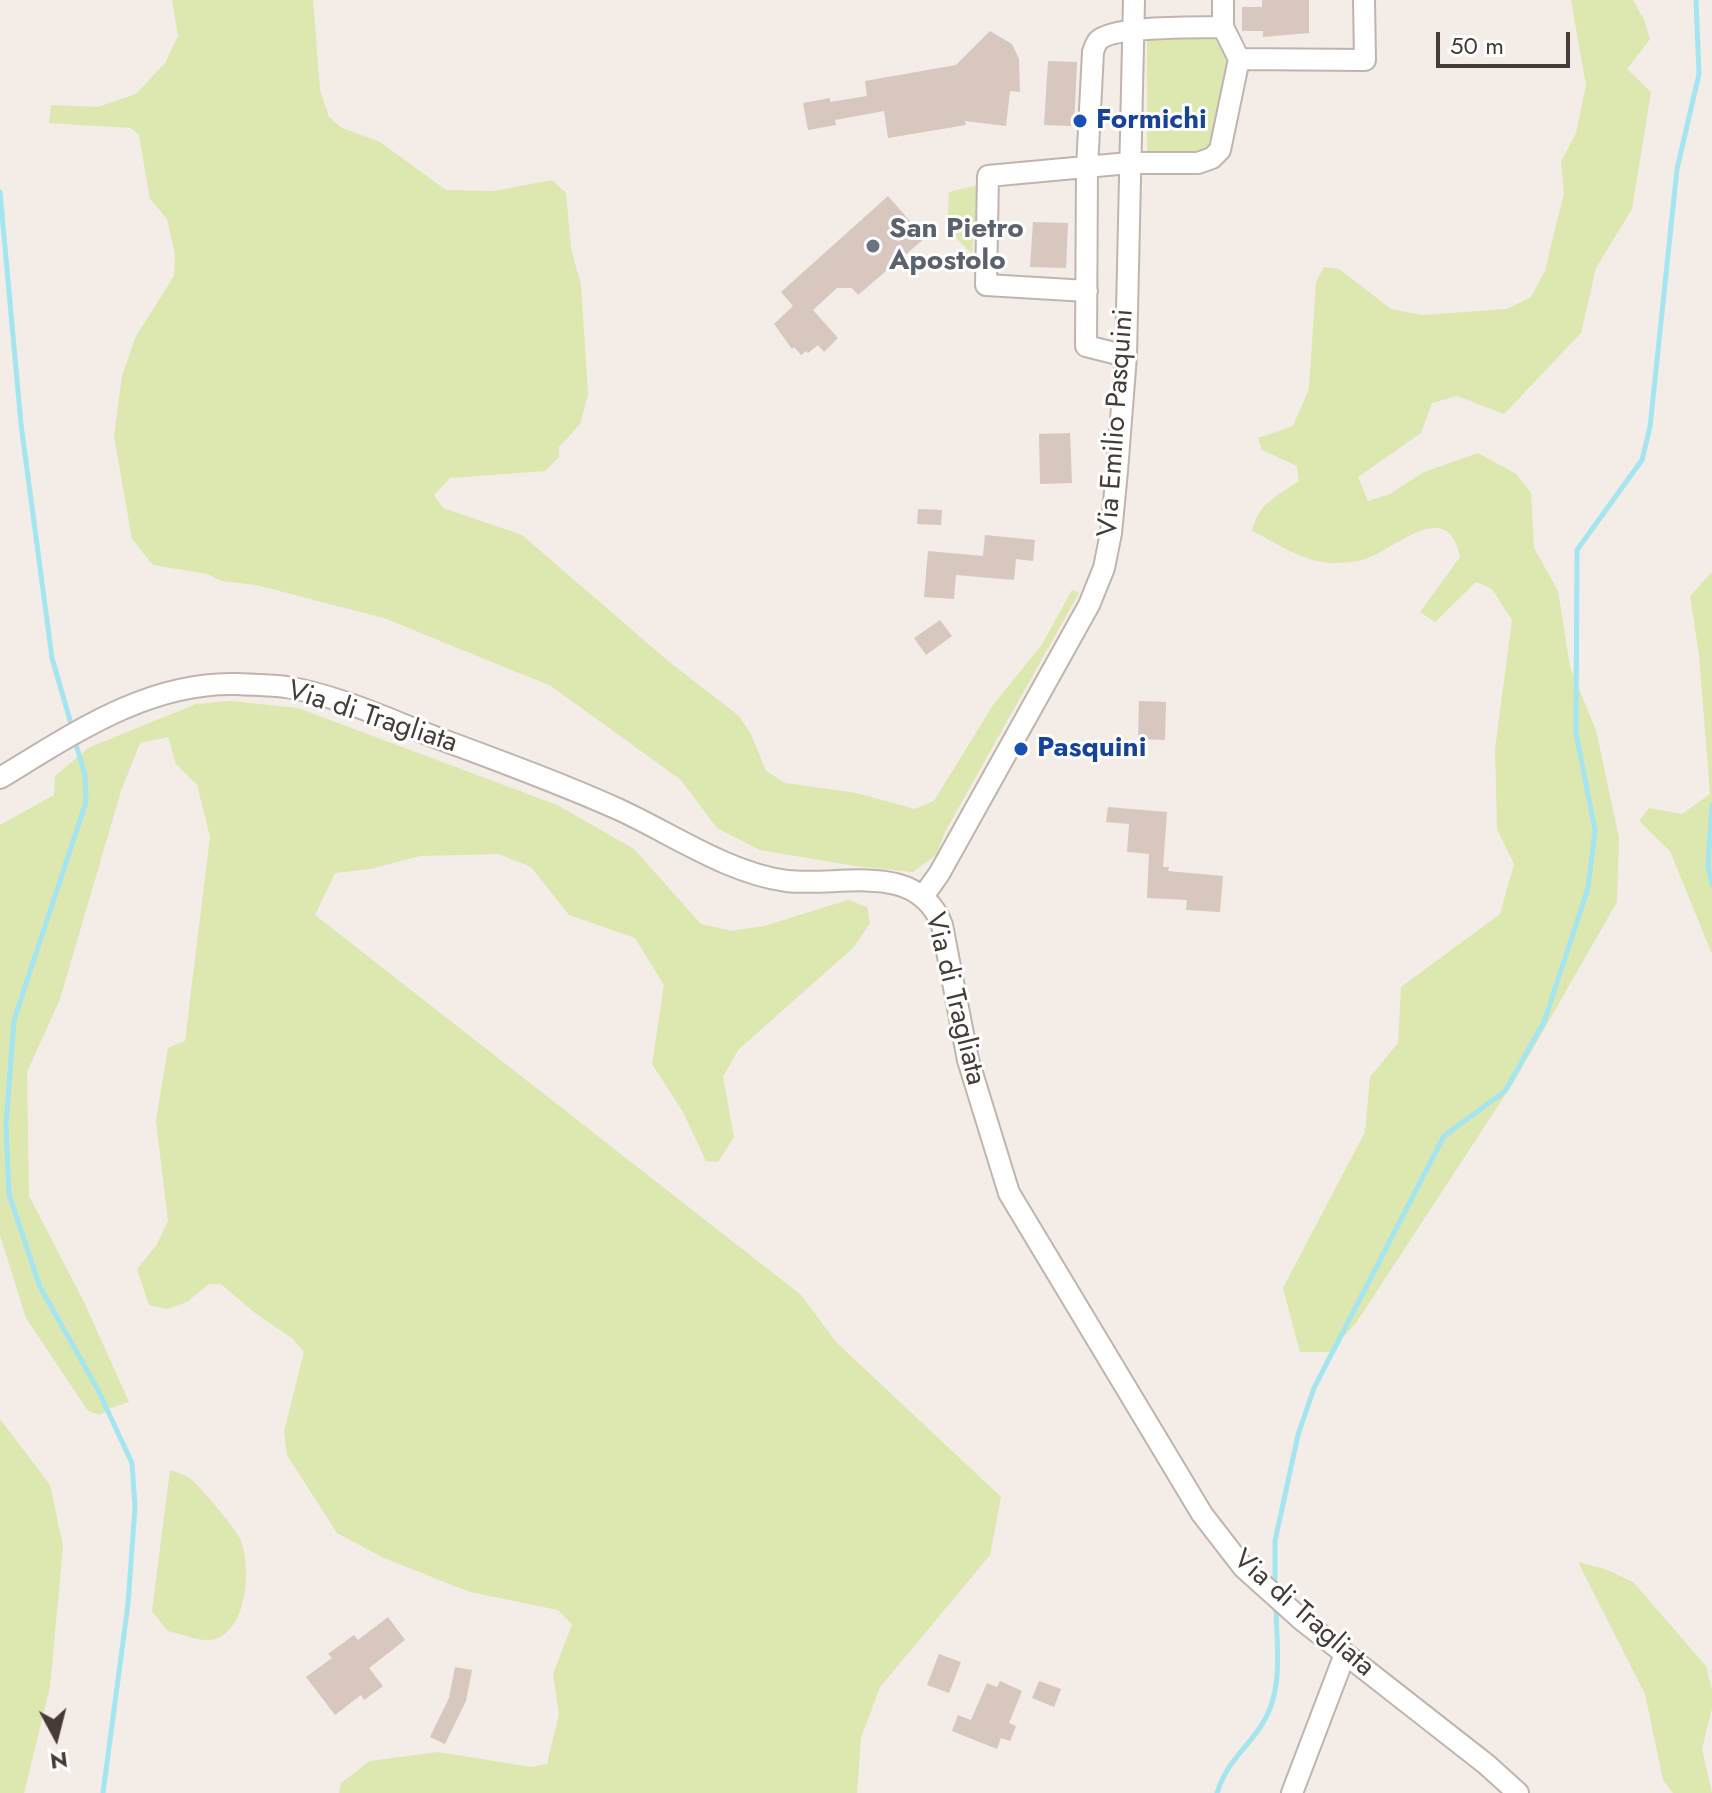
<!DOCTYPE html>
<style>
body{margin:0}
#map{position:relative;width:1712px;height:1793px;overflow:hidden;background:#f3ece7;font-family:Jost,sans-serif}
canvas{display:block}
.north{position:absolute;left:16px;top:1697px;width:80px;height:80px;-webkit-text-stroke:6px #fff;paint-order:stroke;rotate:173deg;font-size:22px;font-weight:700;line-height:32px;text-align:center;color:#463b36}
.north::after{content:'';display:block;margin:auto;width:28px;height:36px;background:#463b36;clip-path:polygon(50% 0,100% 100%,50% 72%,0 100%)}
.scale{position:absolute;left:1436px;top:32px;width:134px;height:36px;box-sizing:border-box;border:4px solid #463b36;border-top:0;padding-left:10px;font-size:24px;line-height:28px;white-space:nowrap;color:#463b36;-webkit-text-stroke:6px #fff;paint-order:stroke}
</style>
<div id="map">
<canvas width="1712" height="1793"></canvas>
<div class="north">N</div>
<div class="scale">50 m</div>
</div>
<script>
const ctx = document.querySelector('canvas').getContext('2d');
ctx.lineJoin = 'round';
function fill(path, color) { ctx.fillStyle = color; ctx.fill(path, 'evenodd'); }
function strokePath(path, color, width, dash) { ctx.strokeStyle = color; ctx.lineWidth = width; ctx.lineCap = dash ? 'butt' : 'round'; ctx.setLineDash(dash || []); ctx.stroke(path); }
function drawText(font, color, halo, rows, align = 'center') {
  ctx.font = font + ' Jost,sans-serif'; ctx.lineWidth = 6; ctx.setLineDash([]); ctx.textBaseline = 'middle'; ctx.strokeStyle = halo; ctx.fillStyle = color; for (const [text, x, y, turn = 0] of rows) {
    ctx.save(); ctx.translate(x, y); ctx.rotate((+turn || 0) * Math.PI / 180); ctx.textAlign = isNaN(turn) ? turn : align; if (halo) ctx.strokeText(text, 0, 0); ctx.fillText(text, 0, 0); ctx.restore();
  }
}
const green = new Path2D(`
 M172 0H313L320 90 329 117 342 128 380 142 446 190 494 191 552 180 566 193 571 249 581 285 588 395 580 424 559 447V457L545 471 450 478 434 495 443 508 522 535 668 661 739 716 751 734 766 771 785 783 856 793 915 809 934 801 993 705 1041 646 1072 590 1079 593 945 832 936 855 913 872 855 866 760 850 717 828 681 780 551 686 384 618 256 585 222 581 207 574 153 565 132 539 114 436 122 376 135 338 174 276 175 254 167 219 150 199 139 135 131 128 49 123 51 105 98 107 136 94 165 63 178 36Z
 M1571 0H1633L1644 20 1650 39 1627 69 1651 92 1632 209 1596 268 1581 333 1504 414 1457 396 1432 403 1421 433 1358 477 1368 501 1390 494 1424 472 1478 453 1516 474 1531 493 1534 548 1558 591 1570 667 1596 730 1619 838 1617 902 1515 1080 1356 1323 1330 1352H1300L1283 1288 1365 1132 1370 1077 1398 1043 1401 987 1500 914 1514 864 1497 829 1495 749 1512 620 1492 589 1476 582 1435 622 1420 612 1460 557C1449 498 1399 545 1368 558 1359 562 1342 563 1332 563 1303 562 1277 543 1252 531 1258 503 1278 496 1299 481L1297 466 1262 450 1258 438 1293 426 1309 389 1316 282 1324 267 1339 269 1391 309 1422 315 1507 309 1531 297 1545 271 1564 193 1561 162 1576 133 1586 85Z
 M1147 37H1214L1228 63 1212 139 1207 148 1189 156 1147 157Z
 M978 185 972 254 947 229 949 192Z
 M1712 572V954L1670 851 1639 821 1649 808 1682 814 1710 794 1699 655 1690 596Z
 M230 701 298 708 557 805 634 849 701 924 731 931 764 926 848 900 867 907 870 923 854 947 738 1050 723 1077 734 1137 718 1162 706 1161 683 1112 652 1064 664 985 635 938 569 915 531 867 499 854 420 856 370 869 335 873 315 915 801 1295 836 1342 1001 1497 990 1555 880 1687 861 1738 857 1793H339L341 1783 370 1761 438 1752 531 1767 547 1764 559 1714 553 1674 572 1625 558 1610 470 1592 384 1558 337 1533 287 1455 284 1432 304 1352 293 1339 255 1313 221 1284H209L187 1302 167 1309 149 1305 137 1269 156 1246 168 1221 156 1121 168 1048 185 1041 210 837 197 785 176 764 168 737 140 743 121 791 60 999 27 1072 29 1196 84 1302 129 1402 111 1408 100 1415 88 1411 26 1318 0 1235V825L54 795 55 776 88 748 196 704Z
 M0 1419 50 1485 63 1546 50 1687 24 1793H0Z
 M170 1470C178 1473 187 1475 193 1481 203 1491 234 1526 240 1539 252 1565 248 1636 210 1640 198 1641 180 1634 168 1631L152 1611Z
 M1578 1562 1605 1569 1633 1582 1706 1666 1712 1690V1708L1702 1749 1712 1793H1673L1663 1780 1645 1694Z`);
const stream = new Path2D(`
 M0 192 21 424 52 658 72 727
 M75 741 85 775 86 802 14 1020 6 1125 9 1194 40 1287 97 1388 132 1463 135 1507 128 1604 103 1793
 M1712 805 1708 867 1712 884
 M1275 1586V1541L1298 1435 1314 1388 1444 1136 1505 1091 1544 1022 1588 888 1595 830 1576 733 1577 550 1642 460 1650 427 1677 169 1699 74 1696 0
 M1217 1793C1228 1760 1243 1753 1261 1726 1285 1691 1276 1644 1276 1604`);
const building = new Path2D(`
 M1262 0H1309V33L1263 37V31H1242V7H1262Z
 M990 31 1012 44 1019 59 1020 92 1010 91 1006 126 965 121 966 125 888 138 884 111 835 120 836 125 808 130 803 103 830 98V102L867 96 865 81 956 65Z
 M1048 61 1077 62 1074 126 1044 125Z
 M888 196 925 238 858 295 852 288H837L813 310 838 338 824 352 818 345 808 353 806 351 801 355 794 347 792 349 774 324 793 306 781 292Z
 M1033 222 1068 223 1066 268 1030 267Z
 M1070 433 1072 483 1040 484 1039 434Z
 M918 509 942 510 941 525 917 524Z
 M985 535 1035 540 1033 561 1016 559 1014 580 956 575 954 599 924 597 928 551 983 556Z
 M940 620 952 636 926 655 914 638Z
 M1139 701 1166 702 1165 740 1138 739Z
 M1108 807 1167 812 1163 867H1169L1168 871 1223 876 1220 912 1186 910 1187 900 1147 898 1149 854 1127 852 1129 824 1106 822Z
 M388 1617 405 1640 369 1668 383 1686 364 1700 361 1695 335 1715 306 1677 332 1658 328 1654 354 1635 358 1640Z
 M939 1654 961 1662 949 1693 927 1685Z
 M455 1667 472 1670 466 1701 445 1744 430 1737 449 1698Z
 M1000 1681 1022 1691 1009 1723 1016 1726 1010 1741 1001 1738 997 1749 952 1731 958 1715 971 1720 987 1683 997 1687Z
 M1039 1681 1061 1689 1054 1707 1032 1698Z`);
const minor = new Path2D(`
 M1239 59 1365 60 1364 0
 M1087 291 986 285 988 176 1129 163H1198L1212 158 1220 150 1239 59 1223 27
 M1126 356 1086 346 1087 168 1093 52C1094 49 1096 43 1098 41 1112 25 1200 28 1223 27V0
 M0 778C73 734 148 681 238 684 253 685 270 685 286 687 337 695 387 719 435 737 497 760 560 783 620 810 672 834 730 874 787 881 841 887 917 860 942 925L968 1060 1009 1193 1202 1514 1243 1567 1302 1620 1486 1764 1518 1793
 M924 895 939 874 1089 605 1104 568 1111 533 1117 471 1126 356 1134 0
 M1292 1793 1345 1654`);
const markers = [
 [1080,121,8,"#1a4fb4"],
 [873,246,8,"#6b7280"],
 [1021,749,8,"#1a4fb4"]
];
const transitNames = [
 ["Formichi",1096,121],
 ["Pasquini",1037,749]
];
const worshipNames = [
 ["San Pietro",889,230],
 ["Apostolo",889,262]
];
const streetNames = [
 ["Via Emilio Pasquini",1117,423,-86],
 ["Via di Tragliata",372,718,18],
 ["Via di Tragliata",954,999,76],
 ["Via di Tragliata",1303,1614,41]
];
fill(green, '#dde7b0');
strokePath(stream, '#a4e5ef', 5);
fill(building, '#d7c7bf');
strokePath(minor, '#c1b4ad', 24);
strokePath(minor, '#fff', 20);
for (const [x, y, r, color] of markers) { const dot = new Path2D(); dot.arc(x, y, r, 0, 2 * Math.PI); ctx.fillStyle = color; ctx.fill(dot); strokePath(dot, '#fff', 3); }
drawText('bold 28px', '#164399', '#fff', transitNames, 'left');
drawText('bold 28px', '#5b616d', '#fff', worshipNames, 'left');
drawText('28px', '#463b36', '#fff', streetNames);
</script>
